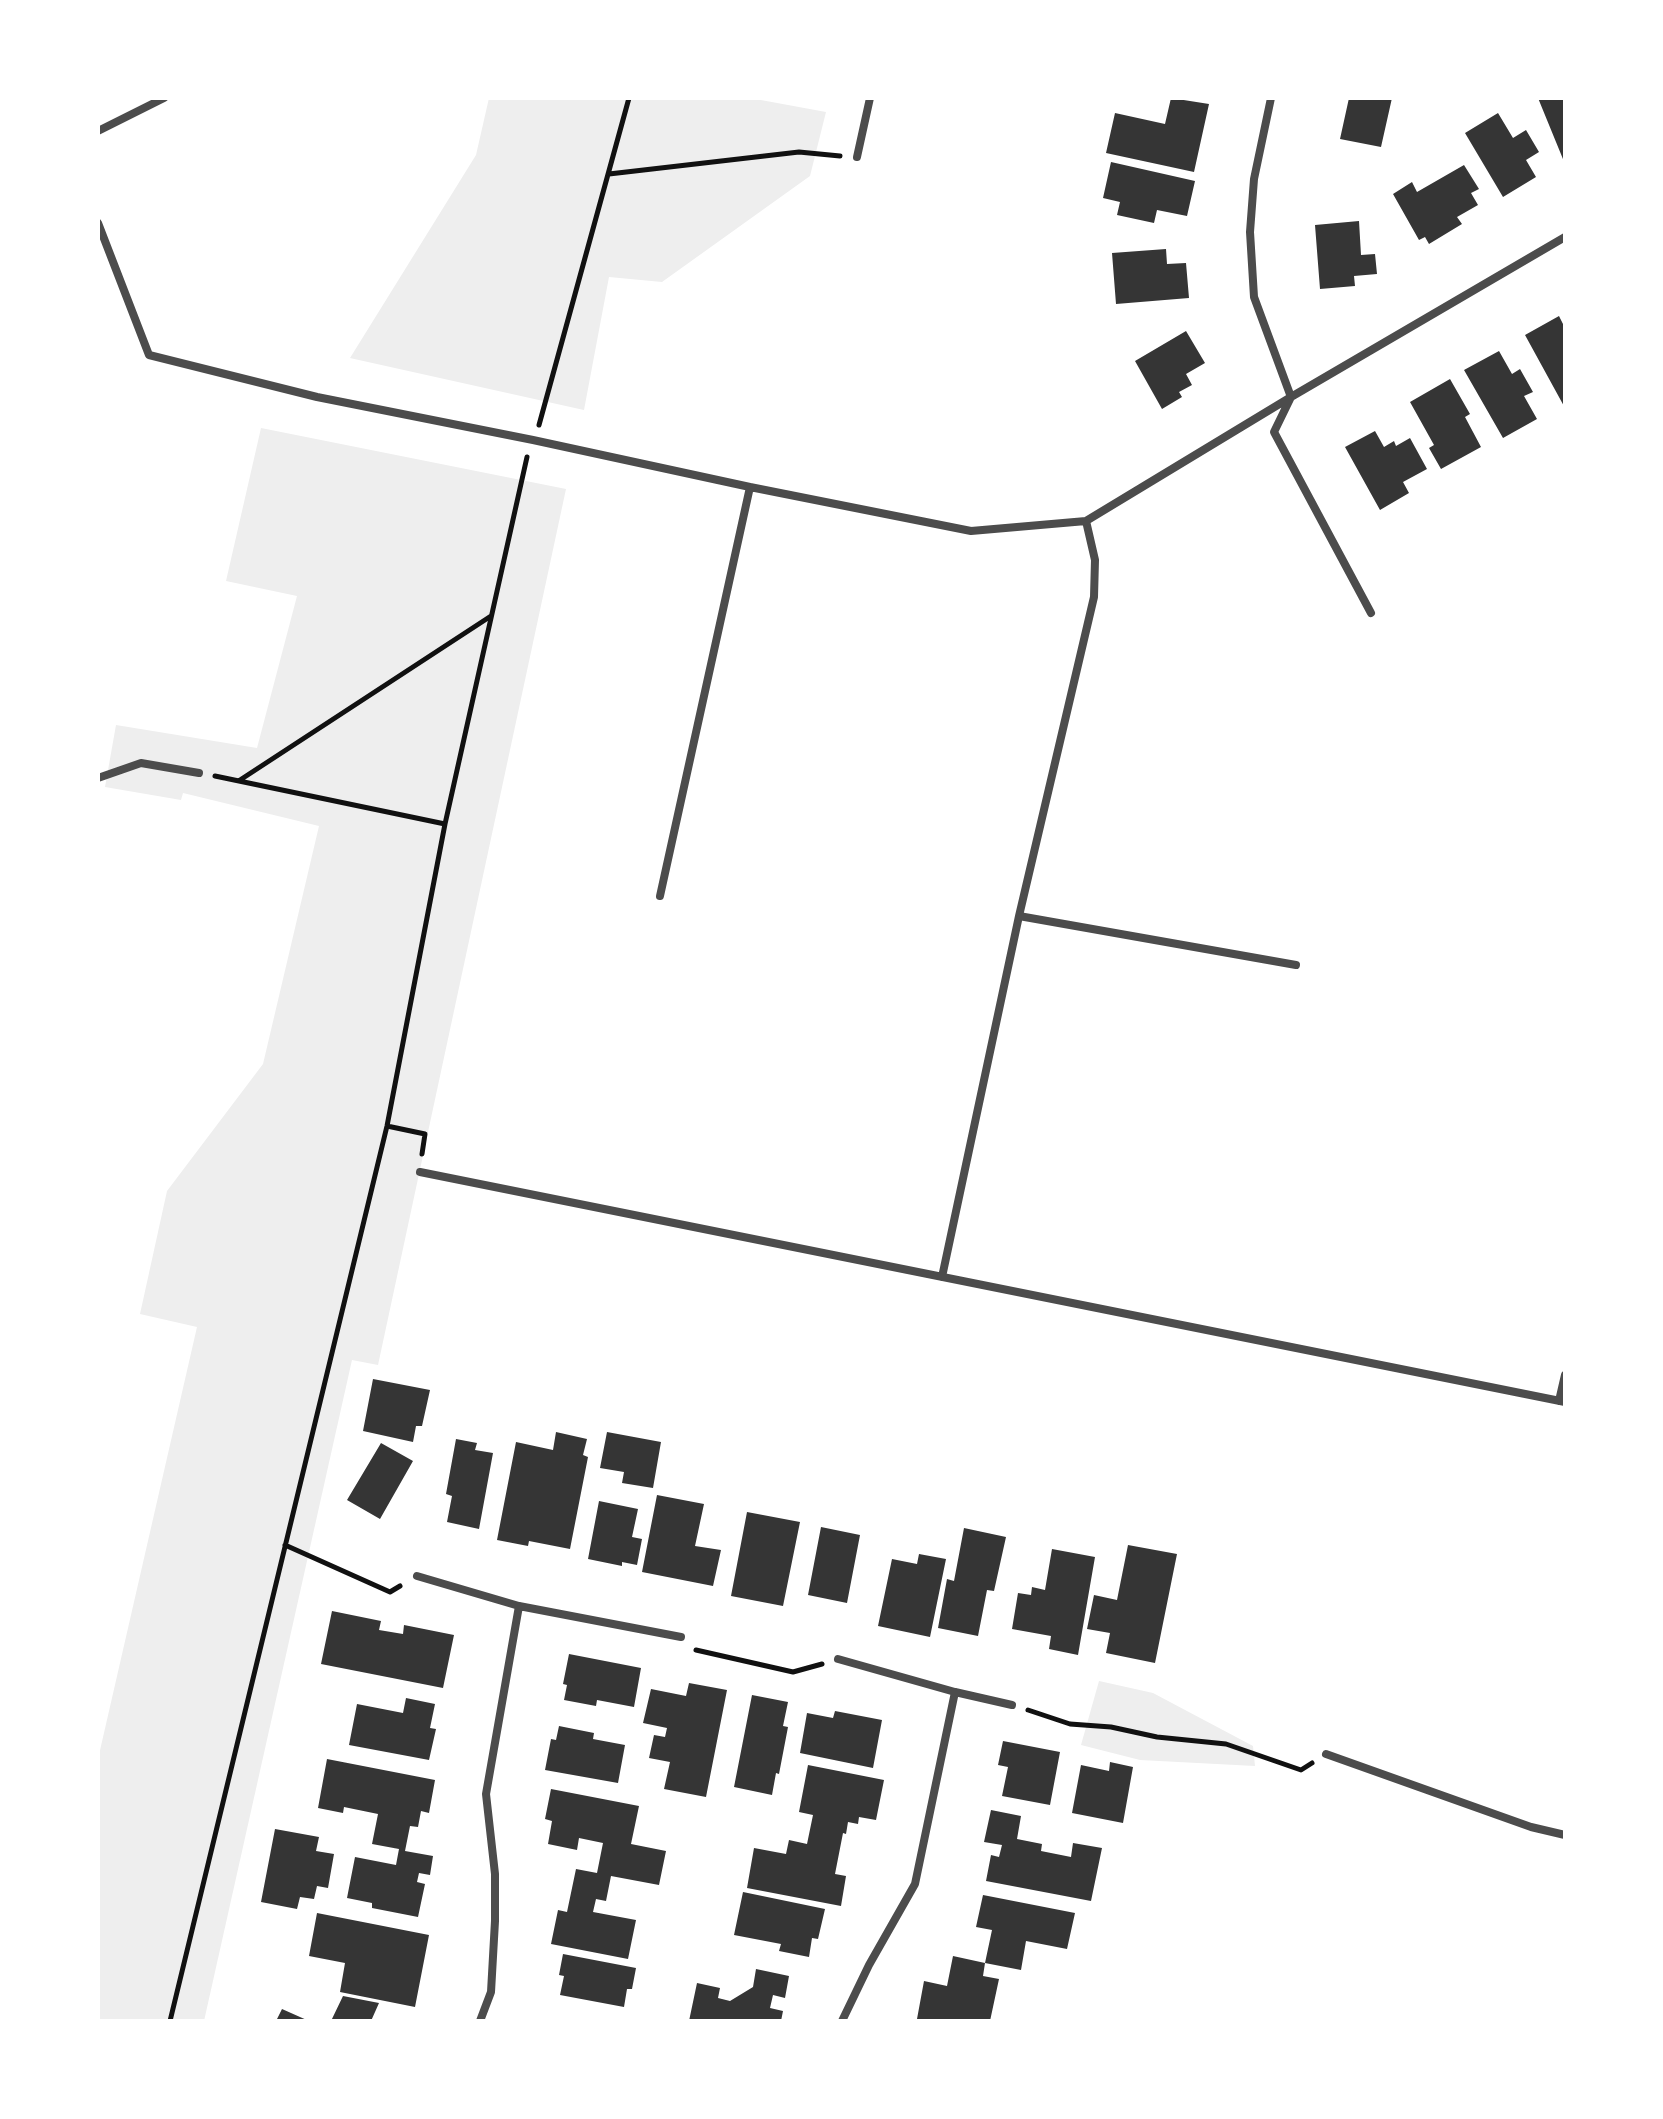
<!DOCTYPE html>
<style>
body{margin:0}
#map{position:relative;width:1663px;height:2119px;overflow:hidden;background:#fff;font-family:"Public Sans",sans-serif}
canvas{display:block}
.frame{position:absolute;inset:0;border:100px solid #fff;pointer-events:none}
</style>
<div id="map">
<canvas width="1663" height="2119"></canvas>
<div class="frame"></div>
</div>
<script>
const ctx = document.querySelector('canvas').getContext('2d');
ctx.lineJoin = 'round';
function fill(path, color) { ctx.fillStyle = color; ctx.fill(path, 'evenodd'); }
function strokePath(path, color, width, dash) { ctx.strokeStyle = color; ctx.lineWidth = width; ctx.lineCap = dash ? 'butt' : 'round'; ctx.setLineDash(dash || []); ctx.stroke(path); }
const green = new Path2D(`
 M489 98H750L826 112 810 176 662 282 609 277 584 410 350 358 476 155Z
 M261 428 566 489 378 1365 352 1360 204 2021H98V1759L197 1327 140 1314 167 1191 263 1064 319 826 183 793 181 800 105 787 116 725 257 748 297 596 226 581Z
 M1099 1681 1153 1693 1253 1746 1255 1766 1140 1760 1081 1745Z`);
const building = new Path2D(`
 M1171 98 1209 104 1194 172 1106 153 1115 113 1165 124Z
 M1349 98H1392L1381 147 1340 139Z
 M1538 98H1565V164Z
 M1498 113 1513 138 1526 130 1539 152 1526 160 1536 177 1503 197 1465 133Z
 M1111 162 1195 181 1187 216 1157 210 1154 223 1117 215 1120 202 1103 198Z
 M1464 165 1479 189 1471 193 1478 205 1457 217 1462 224 1429 244 1425 237 1419 240 1393 194 1412 182 1417 192Z
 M1359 221 1361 255 1375 254 1377 274 1354 276 1355 286 1320 289 1315 225Z
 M1166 249 1167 264 1186 263 1189 298 1116 304 1112 253Z
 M1559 316 1565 328V408L1525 335Z
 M1186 331 1205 363 1186 374 1192 385 1179 392 1182 397 1162 409 1135 361Z
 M1499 351 1512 374 1520 369 1533 392 1524 396 1537 419 1503 438 1464 370Z
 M1450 379 1470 414 1465 417 1481 447 1441 469 1429 448 1434 445 1410 402Z
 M1375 431 1384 447 1394 441 1396 446 1410 438 1427 469 1403 482 1409 493 1380 510 1345 447Z
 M373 1379 430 1390 422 1426H416L413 1442 363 1431Z
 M556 1432 587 1439 583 1455 588 1457 570 1549 529 1541 528 1546 497 1540 516 1442 553 1450Z
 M607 1432 661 1442 653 1488 622 1483 624 1472 600 1468Z
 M456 1439 477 1443 475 1450 493 1453 479 1529 447 1522 452 1496 446 1494Z
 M381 1443 413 1461 380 1519 347 1500Z
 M657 1495 704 1504 695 1546 721 1550 713 1586 642 1572Z
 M599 1501 638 1509 632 1537 642 1539 637 1565 622 1562V1566L588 1559Z
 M747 1512 800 1522 783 1606 731 1596Z
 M821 1527 860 1535 847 1603 808 1595Z
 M964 1528 1006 1537 994 1591 987 1590 978 1636 938 1628 947 1579 954 1581Z
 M1128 1545 1177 1554 1155 1663 1106 1653 1110 1633 1087 1629 1094 1595 1117 1600Z
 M1052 1549 1095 1557 1078 1655 1049 1649 1051 1636 1012 1629 1018 1593 1031 1595 1032 1587 1045 1590Z
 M919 1554 946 1559 930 1637 878 1626 892 1559 917 1564Z
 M332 1611 381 1621 379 1630 403 1634 404 1625 454 1635 443 1688 321 1664Z
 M569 1654 641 1668 634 1707 597 1700 596 1706 564 1700 567 1685 563 1684Z
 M689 1683 727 1690 706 1797 664 1789 670 1762 649 1758 654 1735 665 1737 667 1728 643 1723 651 1689 686 1696Z
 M752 1695 788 1702 783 1726 788 1727 779 1774 776 1773 772 1795 734 1787Z
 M406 1698 435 1704 430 1728 436 1729 429 1760 349 1745 357 1704 403 1713Z
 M835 1711 882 1720 873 1768 800 1753 807 1713 833 1718Z
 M559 1726 594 1733 593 1739 625 1745 618 1783 545 1770 551 1739 556 1740Z
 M1003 1741 1060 1752 1050 1805 1002 1796 1008 1767 998 1765Z
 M327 1759 435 1780 429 1813 421 1811 418 1827 410 1826 405 1851 433 1856 430 1875 419 1873 417 1882 425 1884 418 1917 372 1908V1903L347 1898 355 1857 396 1865 399 1849 372 1844 378 1814 344 1807 343 1813 318 1808Z
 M1110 1762 1133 1767 1123 1823 1072 1813 1081 1765 1109 1771Z
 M808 1765 884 1780 876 1820 859 1817 858 1824 848 1822 846 1834 843 1833 835 1874 846 1876 841 1906 747 1888 754 1848 786 1854 789 1840 807 1844 813 1815 799 1812Z
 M551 1789 639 1806 631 1844 666 1851 659 1885 611 1876 606 1901 596 1899 593 1912 636 1920 628 1959 551 1944 558 1910 567 1912 576 1869 597 1873 603 1843 579 1838 577 1850 548 1844 552 1821 545 1819Z
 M991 1810 1021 1816 1017 1839 1042 1844 1041 1851 1071 1857 1073 1843 1102 1848 1091 1901 986 1881 991 1855 999 1857 1002 1845 984 1842Z
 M275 1829 319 1837 316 1851 334 1854 328 1888 317 1886 314 1899 300 1897 297 1909 261 1902Z
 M743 1892 825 1909 818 1939 812 1938 809 1957 779 1951 781 1944 734 1935Z
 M983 1895 1075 1913 1067 1949 1026 1941 1021 1970 985 1963 983 1976 999 1979 990 2021 917 2019 924 1981 947 1986 953 1956 985 1963 992 1930 976 1927Z
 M317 1913 429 1935 415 2007 340 1992 345 1963 309 1956Z
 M563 1954 636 1968 632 1989H627L624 2007 560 1995 564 1976 559 1975Z
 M756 1969 789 1976 785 1998 773 1995 770 2008 783 2011 781 2021H689L697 1983 720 1988 718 1998 730 2001 753 1987Z
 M343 1996 379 2003 371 2021H331Z
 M282 2009 309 2021H276Z`);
const path = new Path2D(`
 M609 174 799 152 840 156
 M539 425 629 98
 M215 776 445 824
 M240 780 491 616
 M387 1126 425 1134 422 1154
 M285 1545 390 1592 400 1586
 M696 1650 793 1672 822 1664
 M1028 1710 1070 1724 1111 1727 1157 1737 1226 1744 1301 1770 1312 1763
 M170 2021 387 1126 445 824 527 457`);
const minor = new Path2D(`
 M1271 98 1254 179 1250 232 1254 297 1291 397 1274 432 1371 613
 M98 131 164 98
 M857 157 870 98
 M98 223 149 355 317 397 533 440 750 487 971 531 1086 521 1291 397 1565 237
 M98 778 141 763 199 773
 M660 896 750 487
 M1019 916 1296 965
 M420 1172 1565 1402
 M942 1277 1019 916 1094 597 1095 560 1086 521
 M1559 1401 1565 1375
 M417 1576 519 1606 681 1637
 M838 1659 955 1692 1012 1705
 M1326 1754 1531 1827 1565 1835
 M480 2021 491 1992 495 1921V1874L486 1794 519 1606
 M842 2021 869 1965 915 1884 955 1692`);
fill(green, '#eee');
fill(building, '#353535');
strokePath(path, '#111', 5);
strokePath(minor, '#4c4c4c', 8);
</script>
